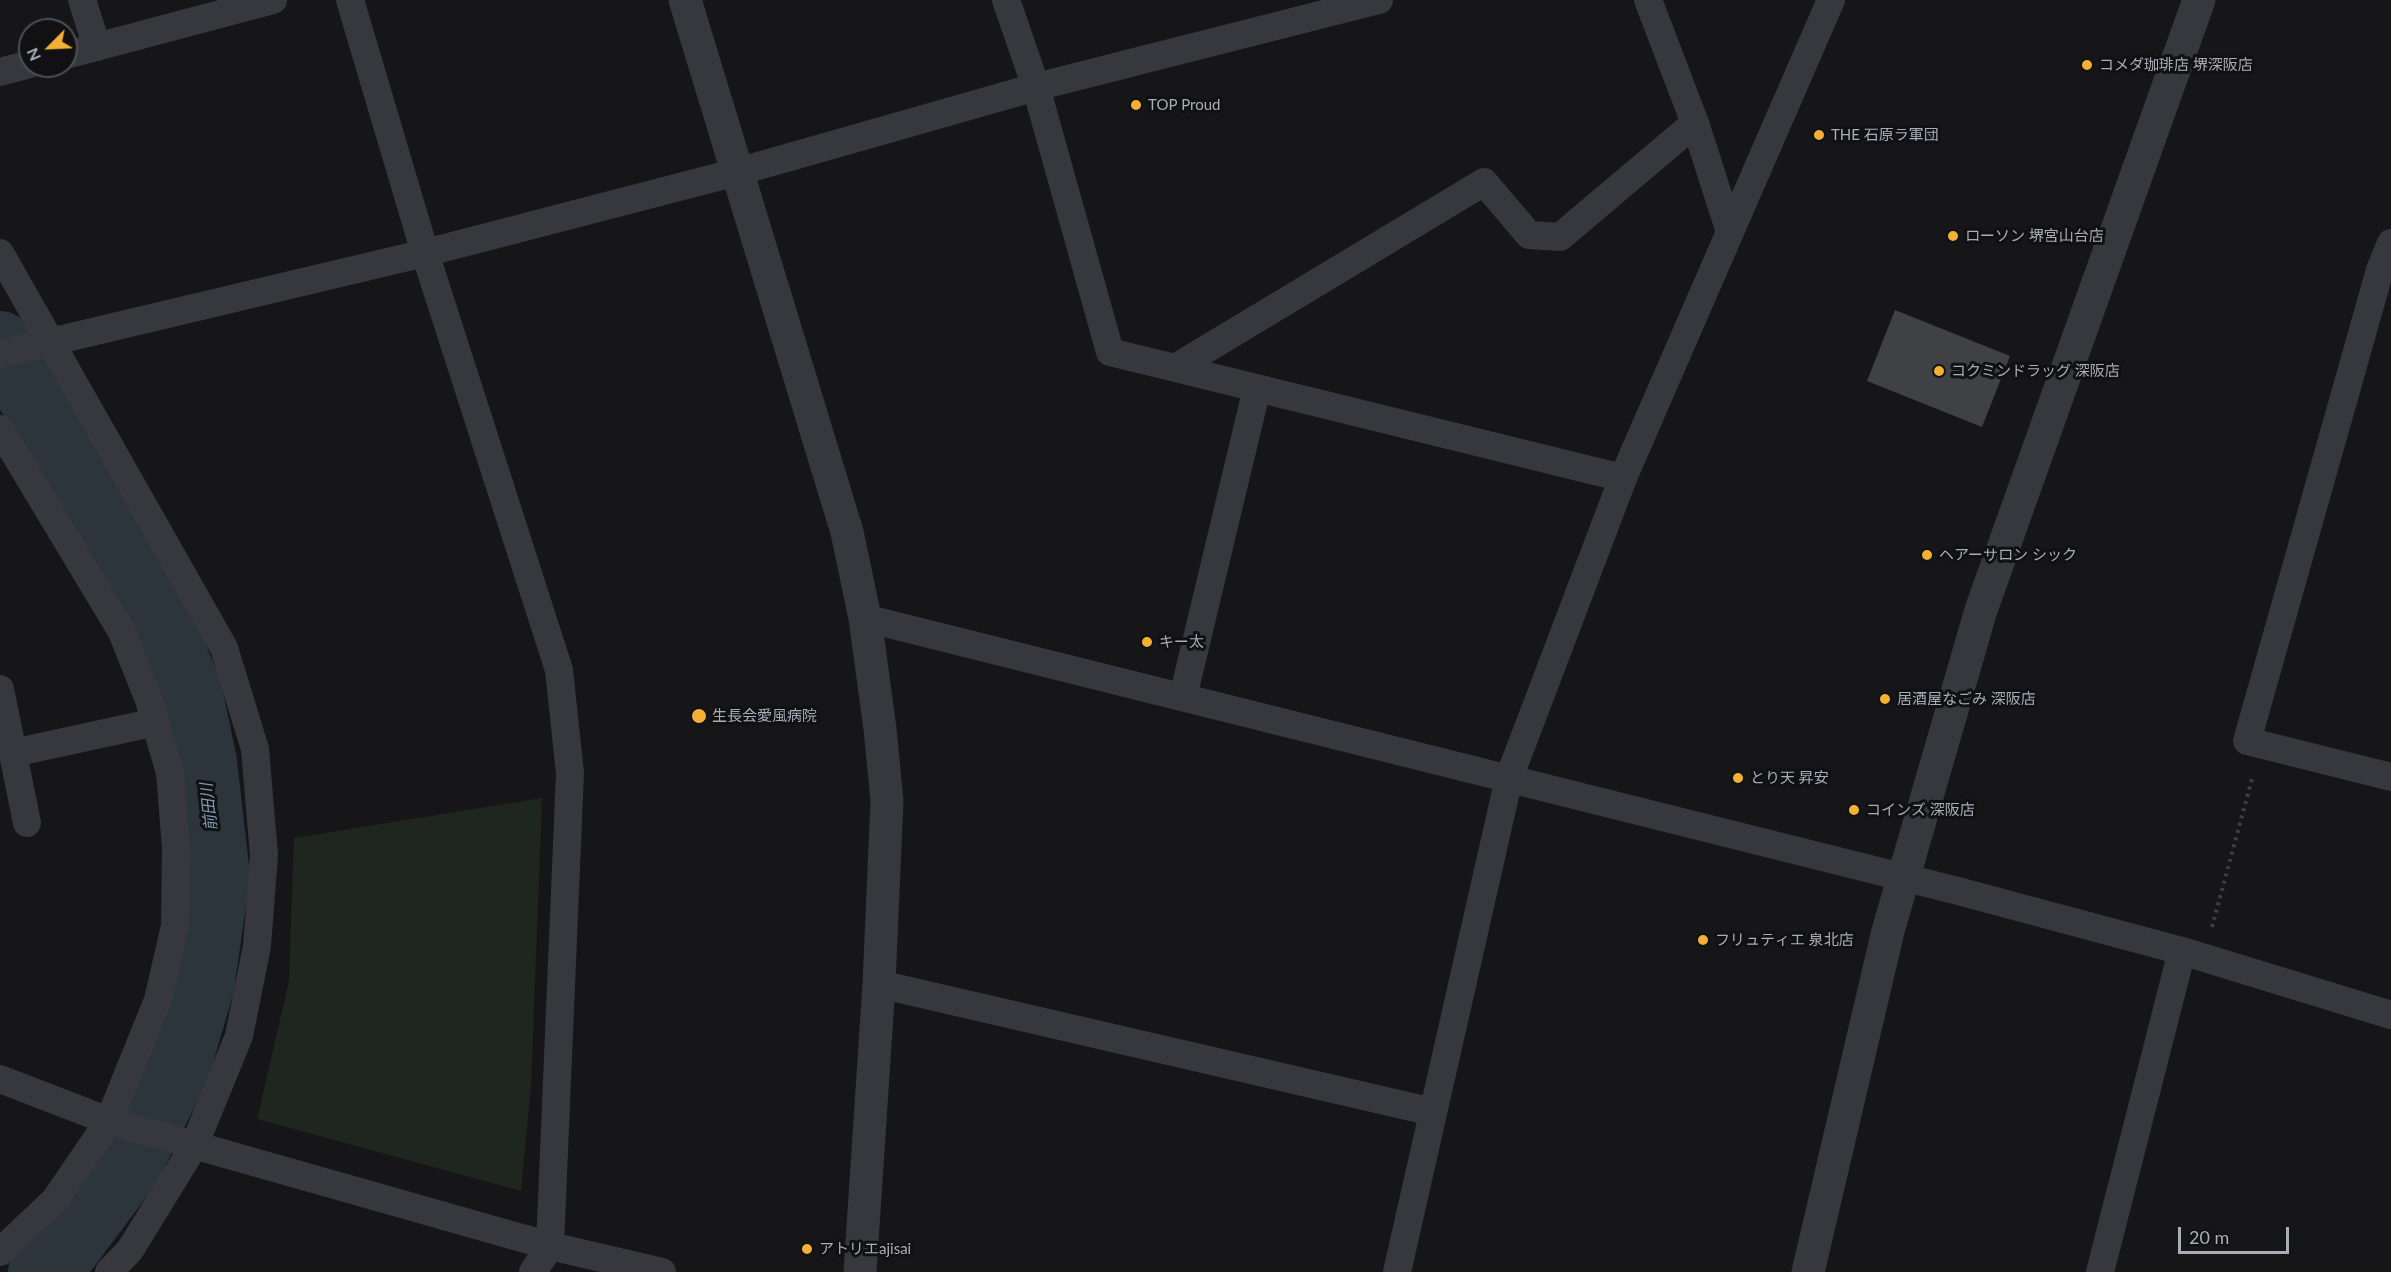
<!DOCTYPE html>
<meta charset="utf-8">
<style>
body{margin:0}
#map{position:relative;width:2391px;height:1272px;overflow:hidden;background:#161618;font-family:Lato,sans-serif}
canvas{display:block}
.north{position:absolute;left:18px;top:18px;width:60px;height:60px;box-sizing:border-box;background:#111113;border:2px solid #4d4f55;border-radius:50%;rotate:246deg;font-size:16px;font-weight:700;line-height:24px;text-align:center;color:#a8adb8}
.north::after{content:'';display:block;margin:auto;width:21px;height:27px;background:#f2b134;clip-path:polygon(50% 0,100% 100%,50% 72%,0 100%)}
.scale{position:absolute;left:2178px;top:1227px;width:111px;height:27px;box-sizing:border-box;border:3px solid #a8adb8;border-top:0;padding-left:8px;font-size:18px;line-height:21px;white-space:nowrap;color:#a8adb8;-webkit-text-stroke:4px #111113;paint-order:stroke}
</style>
<div id="map">
<canvas width="2391" height="1272"></canvas>
<div class="north">N</div>
<div class="scale">20 m</div>
</div>
<script>
const ctx = document.querySelector('canvas').getContext('2d');
ctx.lineJoin = 'round';
function fill(path, color) { ctx.fillStyle = color; ctx.fill(path, 'evenodd'); }
function strokePath(path, color, width, dash) { ctx.strokeStyle = color; ctx.lineWidth = width; ctx.lineCap = dash ? 'butt' : 'round'; ctx.setLineDash(dash || []); ctx.stroke(path); }
function drawText(font, color, halo, rows, align = 'center') {
  ctx.font = font + ' Lato,"Noto Sans JP",sans-serif'; ctx.lineWidth = 6; ctx.setLineDash([]); ctx.textBaseline = 'middle'; ctx.strokeStyle = halo; ctx.fillStyle = color; for (const [text, x, y, turn = 0] of rows) {
    ctx.save(); ctx.translate(x, y); ctx.rotate((+turn || 0) * Math.PI / 180); ctx.textAlign = isNaN(turn) ? turn : align; if (halo) ctx.strokeText(text, 0, 0); ctx.fillText(text, 0, 0); ctx.restore();
  }
}
const green = new Path2D(`
 M542 798 531 1086 521 1191 257 1119 289 981 294 838Z`);
const river = new Path2D(`
 M0 344 159 617 189 690 204 762 217 876 201 987 177 1068 129 1165 67 1248 41 1272`);
const building = new Path2D(`
 M1895 310 2010 356 1982 427 1867 381Z`);
const path = new Path2D(`
 M2212 927 2253 775`);
const minor = new Path2D(`
 M82 0 97 47
 M350 0 425 253 559 670 570 773 550 1246 533 1272
 M1006 0 1036 87 1110 352 1623 478
 M1648 0 1695 123 1730 232
 M66 55 273 0
 M0 72 30 64
 M2391 243 2380 270 2247 741 2391 777
 M0 253 224 648 255 749 264 855 257 946 239 1036 194 1146 130 1250 109 1272
 M0 354 425 253 737 172 1036 87 1379 0
 M1175 368 1484 182 1529 235 1560 237 1695 123
 M0 429 122 632 149 700 170 773 176 848 175 926 158 1000 109 1121 55 1200 0 1252
 M865 618 1958 891 2182 951 2391 1015
 M0 689 27 823
 M1183 697 1257 388
 M13 753 156 722
 M879 984 1433 1112
 M0 1079 109 1121 550 1246 662 1272
 M1397 1272 1509 778 1623 478 1831 0
 M2100 1272 2182 951`);
const tertiary = new Path2D(`
 M685 0 847 532 865 618 880 729 887 801 879 984 860 1272
 M1808 1272 1888 931 1981 610 2199 0`);
const markers = [
 [2087,65,6,"#f2b134"],
 [1136,105,6,"#f2b134"],
 [1819,135,6,"#f2b134"],
 [1953,236,6,"#f2b134"],
 [1939,371,6,"#f2b134"],
 [1927,555,6,"#f2b134"],
 [1147,642,6,"#f2b134"],
 [1885,699,6,"#f2b134"],
 [699,716,8,"#f2b134"],
 [1738,778,6,"#f2b134"],
 [1854,810,6,"#f2b134"],
 [1703,940,6,"#f2b134"],
 [807,1249,6,"#f2b134"]
];
const poiNames = [
 ["コメダ珈琲店 堺深阪店",2099,65],
 ["TOP Proud",1148,105],
 ["THE 石原ラ軍団",1831,135],
 ["ローソン 堺宮山台店",1965,236],
 ["コクミンドラッグ 深阪店",1951,371],
 ["ヘアーサロン シック",1939,555],
 ["キー太",1159,642],
 ["居酒屋なごみ 深阪店",1897,699],
 ["生長会愛風病院",712,716],
 ["とり天 昇安",1750,778],
 ["コインズ 深阪店",1866,810],
 ["フリュティエ 泉北店",1715,940],
 ["アトリエajisai",819,1249]
];
const waterNames = [
 ["前田川",209,807,-96]
];
fill(green, '#1e261f');
strokePath(river, '#2c353c', 66);
fill(building, '#404145');
strokePath(path, '#3d3f44', 4, [3, 4.5]);
strokePath(minor, '#37383d', 28);
strokePath(tertiary, '#37383d', 33);
for (const [x, y, r, color] of markers) { const dot = new Path2D(); dot.arc(x, y, r, 0, 2 * Math.PI); ctx.fillStyle = color; ctx.fill(dot); strokePath(dot, '#111113', 2); }
drawText('15px', '#a8adb8', '#111113', poiNames, 'left');
drawText('italic 16px', '#7f9bb3', '#111113', waterNames);
</script>
